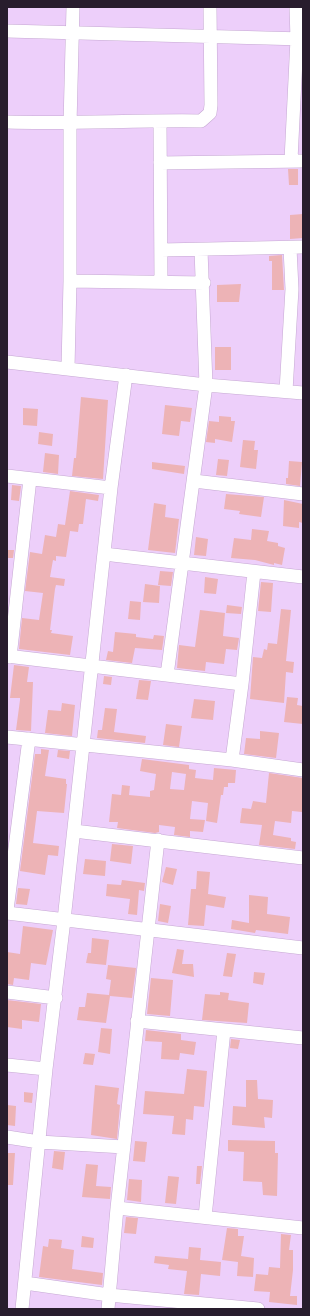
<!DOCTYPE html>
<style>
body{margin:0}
#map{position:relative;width:310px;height:1316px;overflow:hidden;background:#edcffa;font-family:Cabin,sans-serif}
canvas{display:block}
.frame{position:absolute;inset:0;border:8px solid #281d2d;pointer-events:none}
</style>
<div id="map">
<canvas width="310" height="1316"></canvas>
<div class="frame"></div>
</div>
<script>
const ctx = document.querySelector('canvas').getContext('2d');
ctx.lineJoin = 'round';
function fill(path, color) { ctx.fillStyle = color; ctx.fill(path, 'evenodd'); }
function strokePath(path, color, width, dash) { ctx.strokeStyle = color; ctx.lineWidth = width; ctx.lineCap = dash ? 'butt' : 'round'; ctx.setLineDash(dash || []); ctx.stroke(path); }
const building = new Path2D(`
 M288 169H298V185H289Z
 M303 214V238L290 239V215Z
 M282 255 284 290H272V261H269V256Z
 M241 284 239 302H217V285Z
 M215 347H231V370H215Z
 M81 397 108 400 103 479 72 476 74 458H76Z
 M165 405 192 408 190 422 181 421 179 436 162 434Z
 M23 408 38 409 37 426 23 425Z
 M219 416 231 417V421H235L232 442 215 439V443L206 442 209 421 219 422Z
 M39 432 53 434 52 446 38 444Z
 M243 440 255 441 254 450H258L256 469 240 467Z
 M45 453 59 455 58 474 43 472Z
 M218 459 229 460 227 476 216 475Z
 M289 461 302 462 300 486 286 484V478H288Z
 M152 462 185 466 184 474 152 469Z
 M12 485 21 486 19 501 11 500Z
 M70 491 99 495 98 501 86 499 83 524H79L78 532 70 531 66 557 56 556V561L53 560 50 577 65 579 64 586 56 585 55 589 50 630H52L51 633 73 636 70 655 19 649 22 618 39 620 43 593 25 591 30 552 42 554 45 535 56 537 58 524 65 525Z
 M226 494 264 497 261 517 239 514 240 511 224 509Z
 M284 500 303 504V523L299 522V528L283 526Z
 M154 503 166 505 165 517 179 519 175 553 148 550Z
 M252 529 269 531 267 541 278 543V546L285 548 282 565 274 563V565L255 560 231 558 234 538 251 540Z
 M196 537 208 539 206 556 194 555Z
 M7 550H14L13 558H7Z
 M160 571 173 572 171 586 158 585Z
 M205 577 218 579 216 594 204 593Z
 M261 582 273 583 271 612 258 611Z
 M145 584 160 586 159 603 143 602Z
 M130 601 141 602 140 620 128 619Z
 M227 605 242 607 241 614 226 613Z
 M281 609 291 610 286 661 294 662 293 673 286 672 284 703 250 699 253 657 262 658 264 649 267 650 268 643 277 644Z
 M200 610 225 613 223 636 239 638 237 650 226 649 224 664 206 662 205 671 177 668 179 645 195 647Z
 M115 632 136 634V637L153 639 154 635 164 636 162 650 135 648 132 663 106 660 108 651 113 652Z
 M14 665 29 667 27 682H33L31 731 16 730 20 700V698H10Z
 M104 676 112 677 111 685 103 684Z
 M139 680 151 681 148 700 136 699Z
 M287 697 298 698 297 705 303 706V724L284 722Z
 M194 699 215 701 213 720 191 718Z
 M62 703 75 705 72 736 45 733 48 710 61 711Z
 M105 708 117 709 114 732 146 736 145 743 97 738 98 730H102Z
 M166 724 182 726 179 747 163 745Z
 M260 731 279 733 276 758 244 754 246 738 260 739Z
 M41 749 49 750 45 776 66 779V784H67L64 813 37 811 33 843 59 846 58 856 48 855 45 875 20 871 35 754H41Z
 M58 750 70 751 69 759 57 757Z
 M142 759 189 765V769L196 770 195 778 213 780 214 768 236 770 235 783H228V787H224L223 795H221L217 823 206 821 208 803 192 801 190 819 205 820 203 832 190 831V837L174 835 175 827 159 825V832L155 833 117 828 118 822H109L112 794 121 795 122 785 130 786 129 795 150 797V791L154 790 156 774 140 771ZM172 772 186 774 184 790 170 789Z
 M269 773 303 778 302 812 292 811 291 823 275 821 273 835 291 838V841L296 842 295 849 259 845 262 825 240 823 242 808 251 809 253 801 266 803Z
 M112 844 133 846 131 864 110 861Z
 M85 859 106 861 105 876 83 874Z
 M166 867 177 869 173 885 162 882Z
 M197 871 210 872 208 894 226 897 224 908 206 905 204 926 188 925 191 889H196Z
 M122 880 145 883 144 891 139 890 137 915 128 914 130 899 106 896 107 884 121 885Z
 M18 888 30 889 27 905 16 904Z
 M249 895 268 897 267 914 290 917 288 934 256 930 255 933 231 929 232 920 249 923Z
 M160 904 171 906 168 923 158 921Z
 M23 926 53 930 46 965 31 963 29 980 14 978 13 985 7 984V952L20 954Z
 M92 938 109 940 106 965 86 963 88 953H91Z
 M177 949 184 950 182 964H193L194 977 172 973Z
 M227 953 236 954 232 977 223 976Z
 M108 965 136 968 132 998 110 996 106 1023 77 1020 79 1007H85L87 993 109 995 111 980 106 979Z
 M254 972 265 973 263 985 253 983Z
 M151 978 173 980 170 1016 147 1014Z
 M220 992 229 993 228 1000 249 1003 247 1023 202 1020 205 994 220 995Z
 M7 1000 41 1004 39 1022 22 1020V1029L7 1027Z
 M101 1028 112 1029 110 1054 98 1052Z
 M146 1030 181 1034V1040L196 1042 194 1055 180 1053 179 1060 161 1059 162 1042 145 1041Z
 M231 1039 240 1040 238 1049 230 1048Z
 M85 1053 95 1054 93 1065 83 1064Z
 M187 1069 207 1071 204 1107 194 1106 193 1120 186 1119 185 1135 172 1134 174 1116 143 1114 145 1091 184 1094Z
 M246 1080H257L258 1099 273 1100 272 1118 264 1117 265 1128 232 1125 233 1106 246 1107Z
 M95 1085 119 1088 117 1104 120 1105 117 1139 91 1135Z
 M24 1092 33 1093 32 1103 24 1102Z
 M7 1105 16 1106 15 1126 7 1125Z
 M228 1140 275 1141V1153H278L277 1196 263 1195 262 1182 243 1181 244 1152 228 1151Z
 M135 1141 147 1142 145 1162 133 1161Z
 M54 1151 65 1152 63 1170 52 1168Z
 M7 1153H15L13 1185H7Z
 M86 1164 98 1165 96 1186 111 1187 110 1199 82 1197Z
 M197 1166H202L200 1184H196Z
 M168 1176 179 1177 176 1204 165 1203Z
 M129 1179 142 1180 141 1202 127 1200Z
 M126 1217 138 1218 136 1234 124 1233Z
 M227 1228 238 1229V1236H244L241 1256 254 1258 253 1277 237 1276 238 1262 222 1260Z
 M281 1234 291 1235 289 1250H293V1270L290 1296H297V1305L269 1302 270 1292 254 1291 256 1274 268 1275 269 1267 280 1268Z
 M82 1236 94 1238 93 1248 81 1247Z
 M49 1239 62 1240 61 1248 74 1250 72 1269 103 1273 102 1285 39 1277 43 1246 48 1247Z
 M189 1247 201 1248 200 1260 221 1262 220 1276 201 1274 199 1295 184 1294 187 1271 168 1269 169 1265 154 1263 155 1256 188 1259Z`);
const minor = new Path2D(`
 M7 31 303 39
 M160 121 161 282
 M7 122C72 124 136 120 201 121L210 113 211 105 210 7
 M291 160 297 39 296 7
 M160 163 303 161
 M161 250 303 247
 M70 281 204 283
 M7 362 206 385 303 393
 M68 368 70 281V124L73 7
 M286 391 292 289 290 248
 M7 476 111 488
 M194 481 303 494
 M104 554 303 577
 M7 656 242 684
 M10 657 30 479
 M167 675 206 385 201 250
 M7 737 232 760 303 770
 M232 760 242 684 254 572
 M74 831 303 858
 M7 910 29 739
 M7 913 303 948
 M7 992 56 998
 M137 1021 303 1038
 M7 1065 46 1069
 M7 1137 39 1142 124 1147
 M117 1208 303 1228
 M205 1217 224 1030
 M25 1283 109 1295 258 1309
 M22 1309 46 1069 64 920 111 488 126 375
 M108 1309 117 1208 158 840`);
fill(building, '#edb3b6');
strokePath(minor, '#c5a8d2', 14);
strokePath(minor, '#fff', 13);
</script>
